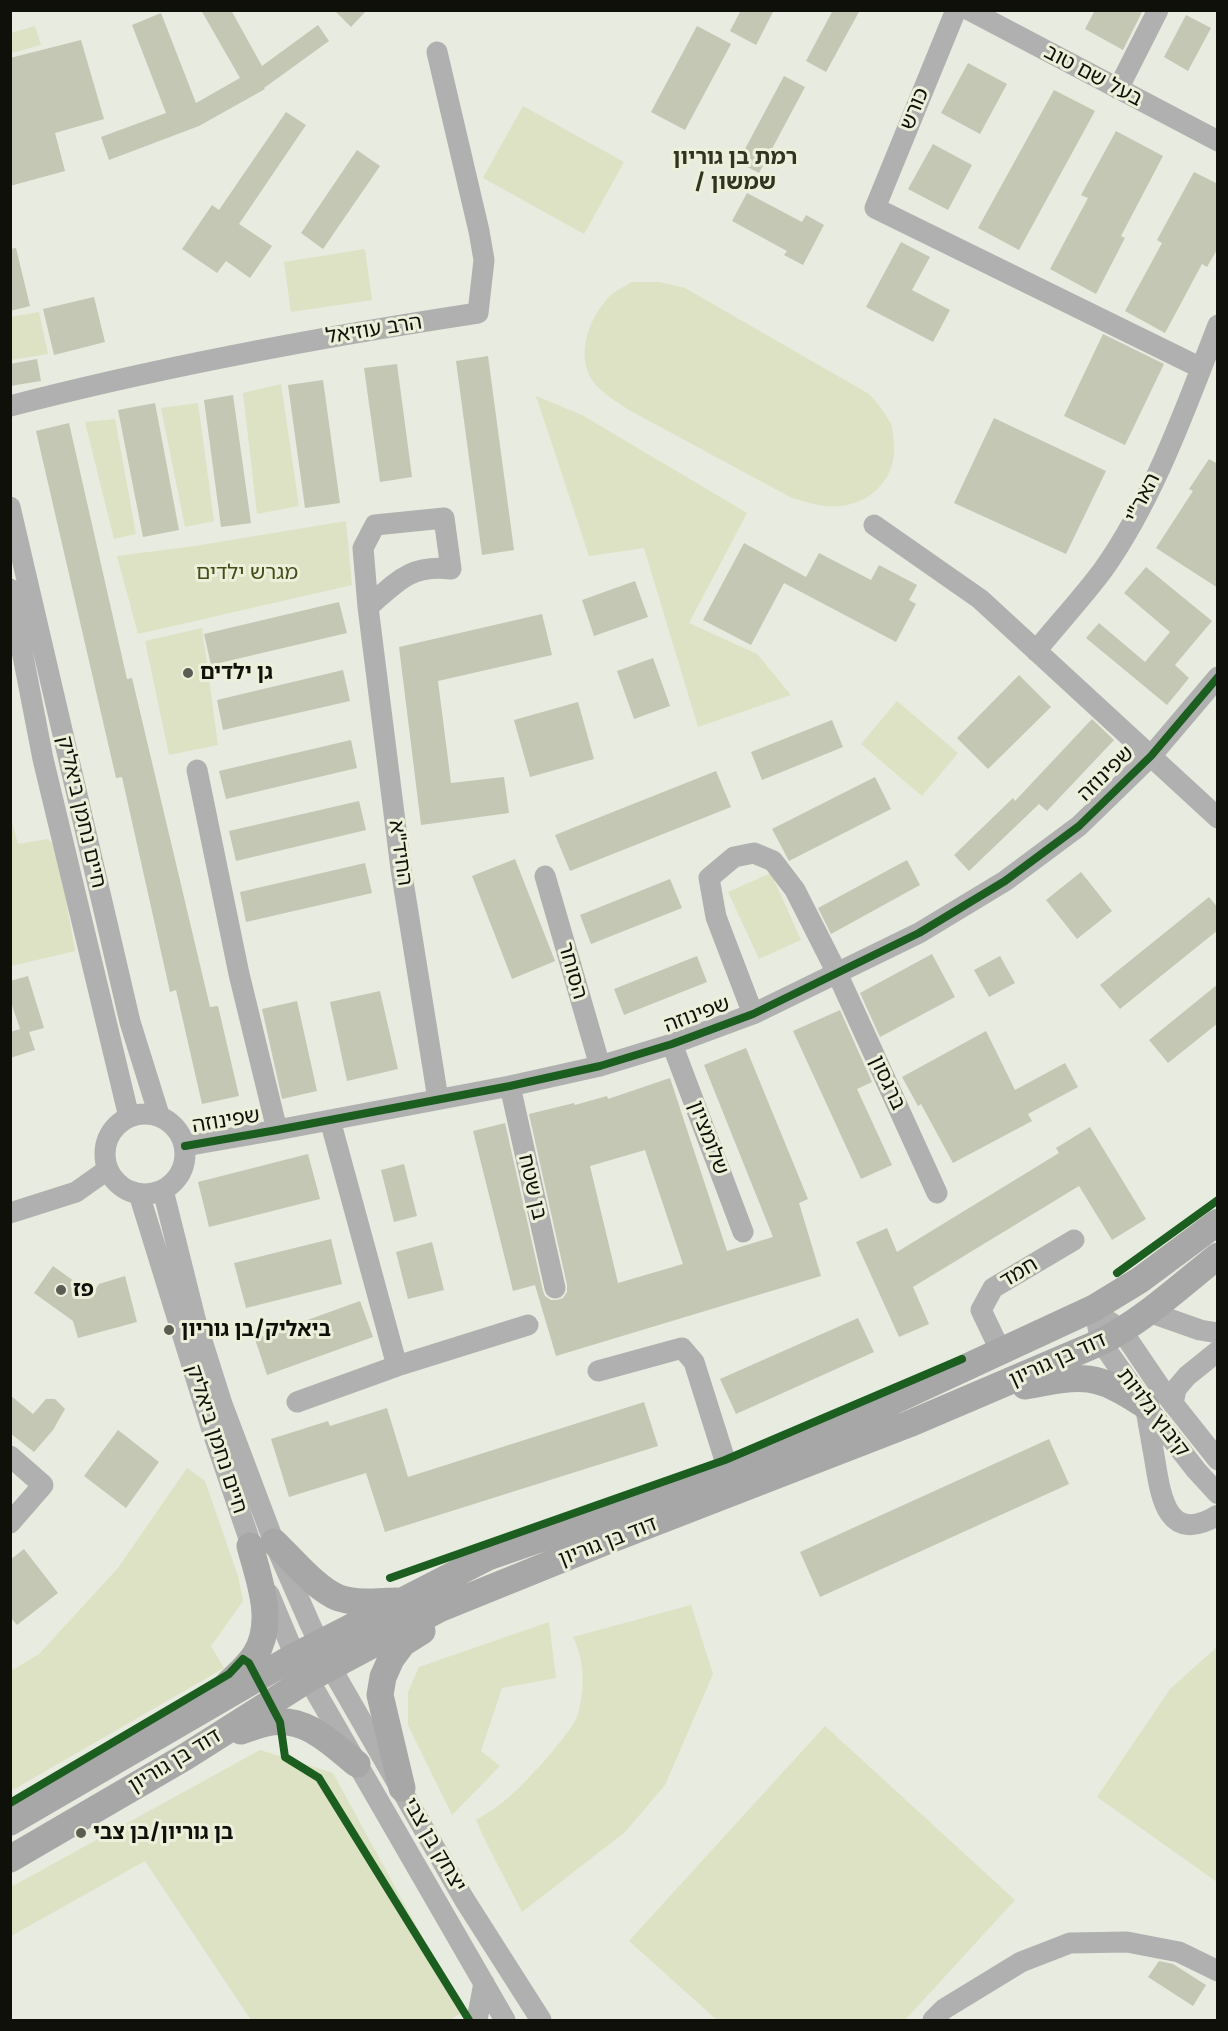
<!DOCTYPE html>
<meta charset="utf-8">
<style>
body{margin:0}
#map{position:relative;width:1228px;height:2031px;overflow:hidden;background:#e8ebdf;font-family:"Fira Sans",sans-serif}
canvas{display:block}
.frame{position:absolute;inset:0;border:12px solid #0f1009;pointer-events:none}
</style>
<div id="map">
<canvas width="1228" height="2031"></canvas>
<div class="frame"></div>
</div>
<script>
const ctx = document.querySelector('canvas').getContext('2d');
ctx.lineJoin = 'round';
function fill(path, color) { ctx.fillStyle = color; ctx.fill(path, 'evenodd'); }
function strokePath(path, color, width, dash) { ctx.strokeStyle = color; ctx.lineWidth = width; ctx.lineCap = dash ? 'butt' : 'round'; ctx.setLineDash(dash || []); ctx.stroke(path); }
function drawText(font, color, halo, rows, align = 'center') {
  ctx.font = font + ' "Fira Sans","Noto Sans Hebrew",sans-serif'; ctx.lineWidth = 6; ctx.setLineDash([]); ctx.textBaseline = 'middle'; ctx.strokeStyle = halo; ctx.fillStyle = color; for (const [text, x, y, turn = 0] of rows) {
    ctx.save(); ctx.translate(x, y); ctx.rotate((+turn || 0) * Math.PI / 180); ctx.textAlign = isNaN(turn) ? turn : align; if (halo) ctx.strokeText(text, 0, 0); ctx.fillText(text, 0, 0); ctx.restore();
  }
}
const green = new Path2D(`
 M35 26 41 45 11 53V33Z
 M523 106 624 162 584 234 483 178Z
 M365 249 372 300 291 312 284 262Z
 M632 282H660L685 288 869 394C878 403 885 413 891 424 893 430 893 437 894 443 897 476 873 503 840 506 823 508 806 502 790 497L629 410C617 402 605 395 595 384 574 358 588 320 608 298 614 291 624 287 632 282Z
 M39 312 48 354 11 360V317Z
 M281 384 299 506 257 514 243 393Z
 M536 396 582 415 747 513 689 623 757 654 791 695 698 727 644 548 589 556Z
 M198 403 214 521 185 527 161 408Z
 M115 419 136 534 114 539 85 422Z
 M346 521 352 585 138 634 117 556 195 546Z
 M202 628 218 745 169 755 145 641Z
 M897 701 958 753 922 796 861 744Z
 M10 815 18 844 48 839 57 849 75 951 11 966Z
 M771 873 801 940 759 959 728 892Z
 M187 1468 205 1481 238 1576 243 1601 211 1646 224 1668 11 1791V1671L39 1654 118 1568Z
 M691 1605 713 1674 665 1785 625 1832 522 1912 484 1838 476 1820C485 1814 495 1809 503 1802 519 1791 573 1732 578 1714 585 1689 585 1661 573 1637Z
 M549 1622 556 1678 502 1688 481 1751 500 1766 452 1815 408 1725V1692L419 1667Z
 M1217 1647V1882L1097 1797 1170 1689Z
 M825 1726 1015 1900 905 2020H717L629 1941Z
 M260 1750 333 1773 463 2012 450 2020H251L145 1861 11 1936V1887Z`);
const building = new Path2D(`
 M201 10H231L262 66 318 25 329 41 264 88 265 89 199 126 109 160 101 137 166 113 132 25 161 13 196 103 240 78Z
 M334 10H367L351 27Z
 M741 10H774L756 45 730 31Z
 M833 10H860L826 72 806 61Z
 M1095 10H1143L1123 50 1085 29Z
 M1186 15 1211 28 1188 71 1164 57Z
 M697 26 731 44 685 130 651 112Z
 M81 40 104 119 55 133 65 171 10 186V58Z
 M968 63 1007 84 980 134 941 113Z
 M784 76 805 87 759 173 738 162Z
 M1054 90 1095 111 1019 250 978 228Z
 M286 112 306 125 239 224 272 246 250 278 226 261 217 273 182 249 212 205 219 210Z
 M1116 131 1163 156 1121 236 1125 238 1096 294 1050 269 1088 198 1081 195Z
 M933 144 972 165 948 210 908 189Z
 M357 150 380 166 323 249 301 233Z
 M1194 172 1218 184V248L1207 267 1202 264 1165 333 1125 311 1162 243 1157 240Z
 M747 193 802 222 806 215 824 225 803 265 784 255 787 251 732 221Z
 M901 242 930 257 912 290 950 310 933 342 866 307Z
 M16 248 30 306 10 311V249Z
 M94 297 105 342 54 355 43 309Z
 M1103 334 1164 364 1125 445 1064 416Z
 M488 356 514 550 482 555 456 361Z
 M37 359 41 381 10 386V364Z
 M397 364 412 477 380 482 364 368Z
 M323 380 340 503 305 508 288 385Z
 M233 395 251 523 221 527 204 400Z
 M155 403 179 530 143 537 118 410Z
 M994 418 1106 471 1066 554 954 503Z
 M69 423 127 679 132 678 210 1007 218 1006 239 1096 202 1104 176 990 170 992 122 777 116 778 36 431Z
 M1209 459 1218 464V588L1156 548 1193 491 1189 489Z
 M744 543 806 577 819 553 871 580 879 565 917 585 909 600 916 604 896 642 784 583 751 645 703 620Z
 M1146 567 1212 621 1175 665 1189 678 1167 705 1086 638 1099 623 1145 662 1170 632 1124 593Z
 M635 581 648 617 594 636 582 600Z
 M339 602 347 633 211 665 204 634Z
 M542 614 552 655 438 681 451 783 504 777 509 813 421 825 399 647Z
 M653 658 670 706 634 719 617 671Z
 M343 670 350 701 223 730 217 700Z
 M1019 675 1051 707 988 769 957 738Z
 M578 702 594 759 530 777 514 720Z
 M1092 719 1114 740 1047 811 1039 804 969 871 954 855 1013 798 1015 801Z
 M832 720 843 747 762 780 751 752Z
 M351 740 357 768 226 799 219 771Z
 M716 771 731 807 570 871 555 835Z
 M875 777 891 809 789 861 772 829Z
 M359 801 366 830 236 861 229 831Z
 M515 859 555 961 512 979 472 876Z
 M907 860 920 885 831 934 818 908Z
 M365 863 372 893 246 922 240 892Z
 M1081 872 1112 911 1077 939 1046 900Z
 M670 879 682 908 591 944 580 915Z
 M1209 897 1218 908V930L1120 1009 1100 985Z
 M932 954 955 997 880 1037 860 993Z
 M697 956 707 982 624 1015 614 989Z
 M1000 956 1015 983 989 997 974 970Z
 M28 976 44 1028 29 1032 35 1050 10 1058V1032L20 1029 10 999V981Z
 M1218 984V1023L1168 1063 1149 1040Z
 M380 991 398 1069 347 1081 330 1002Z
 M297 1001 317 1091 282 1099 262 1009Z
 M840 1010 872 1082 857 1089 892 1165 861 1179 793 1031Z
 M986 1031 1015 1090 1065 1063 1078 1087 1028 1114 1032 1121 953 1163 921 1104 918 1106 902 1077Z
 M746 1048 808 1199 799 1203 821 1276 556 1356 535 1285 513 1291 473 1131 505 1123 543 1291 545 1296 551 1300H557L563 1298 567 1292V1285L529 1114 574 1103 575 1105 607 1096 608 1099 670 1078 727 1251 773 1237 704 1065ZM645 1150 683 1264 618 1283 590 1166Z
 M1090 1127 1146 1219 1112 1240 1079 1186 913 1287 929 1324 899 1337 856 1242 887 1228 897 1252 1059 1153 1056 1148Z
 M308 1154 320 1199 209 1227 198 1182Z
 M404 1164 417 1216 394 1222 381 1170Z
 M331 1239 342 1284 246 1308 234 1263Z
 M432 1242 444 1290 408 1299 396 1252Z
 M53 1266 92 1294 99 1284 125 1276 137 1322 78 1338 73 1321 34 1293Z
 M360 1301 373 1337 267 1375 255 1339Z
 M858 1318 874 1352 736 1414 720 1379Z
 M10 1395 33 1414 46 1399H55L65 1409 53 1430 34 1452 10 1433Z
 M644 1402 658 1446 385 1532 366 1473 289 1497 271 1439 328 1421 330 1426 387 1408 408 1477Z
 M118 1430 159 1462 126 1508 84 1476Z
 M1049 1439 1069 1484 820 1597 800 1552Z
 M24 1549 58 1593 17 1625 10 1617V1560Z
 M1159 1961 1173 1964 1206 1985 1193 2006 1148 1977Z`);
const minor = new Path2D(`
 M956 10 875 208 1201 368
 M969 10 1218 141
 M1118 89 1158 10
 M10 406C164 366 321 337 478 313L484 260 479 231 437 52
 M10 507 130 1022 159 1115
 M874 525 980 599 1218 818
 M10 589 43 759 129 1117
 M368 607C397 582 410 564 451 569L444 518 375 525 363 548 368 607 401 869 438 1099
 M1036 651C1058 624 1082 598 1103 570 1154 498 1186 407 1218 325
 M197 770 239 974 277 1130
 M545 876 600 1066
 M753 1014 716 917 709 878 734 857 754 853 773 861 795 890 837 973 937 1193
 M672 1044 743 1232
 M510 1086 555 1288
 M105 1154a40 40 0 1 1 80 0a40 40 0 1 1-80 0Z
 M330 1120 397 1366
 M185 1146 277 1130 510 1086 600 1066 672 1044 753 1014 919 933 1005 881 1079 826 1151 756 1218 677
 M163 1190 196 1322 222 1404 274 1542 310 1624 330 1666 464 1899 541 2020
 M139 1194 211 1427 256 1559
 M10 1213 76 1192 107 1170
 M1094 1308 1101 1342 1146 1406 1196 1470 1218 1494
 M1149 1312 1200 1330 1218 1333
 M1110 1322 1122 1331 1160 1387 1218 1460
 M1001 1352 981 1310 993 1288 1074 1240
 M598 1371 682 1348 694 1362 729 1473
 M297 1402 397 1366 528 1325
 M1173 1404 1176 1389 1187 1376 1218 1351
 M1146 1410C1149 1427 1152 1444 1155 1461 1161 1499 1168 1545 1218 1515
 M10 1456 43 1485 10 1523
 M269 1594 295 1656 505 2020
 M477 2020 484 1983
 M933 2020 944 2009 1021 1962 1070 1943 1127 1942 1179 1952 1218 1971`);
const major = new Path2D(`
 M1025 1386C1083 1375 1095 1372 1146 1406
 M274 1542C291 1558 317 1590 339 1598 357 1604 377 1602 396 1601
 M226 1686C236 1676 247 1667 255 1655 276 1622 259 1580 250 1546
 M241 1731C251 1728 262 1723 272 1722 307 1717 332 1744 357 1764
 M402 1788 380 1695 383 1677 391 1659 403 1643 422 1631
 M10 1822 295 1656 488 1557 729 1473 846 1423 1094 1308 1140 1280 1218 1222
 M10 1859 185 1757 308 1679 439 1609 602 1543 909 1424 1101 1342C1144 1320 1180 1286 1218 1256`);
const cycleway = new Path2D(`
 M185 1146 277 1130 510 1086 600 1066 672 1044 753 1014 919 933 1005 881 1079 826 1151 756 1218 677
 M1117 1273 1218 1200
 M390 1578 725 1460 962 1359
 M10 1803 229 1674 243 1659 249 1663 280 1722 285 1757 319 1778 469 2020`);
const markers = [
 [188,673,6,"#5b5d54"],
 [61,1290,6,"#5b5d54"],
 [169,1330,6,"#5b5d54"],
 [81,1833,6,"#5b5d54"]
];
const streetNames = [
 ["בעל שם טוב",1093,76,28],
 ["כורש",915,109,-68],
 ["הרב עוזיאל",374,330,-9],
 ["האר\"י",1143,498,-63],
 ["שפינוזה",1106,774,-44],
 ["חיים נחמן ביאליק",81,812,77],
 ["החיד\"א",400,853,82],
 ["הסוחר",572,971,74],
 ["שפינוזה",697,1015,-20],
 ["ברגסון",887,1083,65],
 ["שפינוזה",226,1121,-9],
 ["שלומציון",708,1138,69],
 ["בן שטח",532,1187,77],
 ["חמד",1019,1273,-31],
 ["דוד בן גוריון",1058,1360,-24],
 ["קיבוץ גלויות",1153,1413,53],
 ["חיים נחמן ביאליק",216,1439,72],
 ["דוד בן גוריון",608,1542,-21],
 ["דוד בן גוריון",175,1761,-31],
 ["יצחק בן צבי",434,1845,60]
];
const parkNames = [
 ["מגרש ילדים",247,573]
];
const poiNames = [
 ["גן ילדים",200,673],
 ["פז",73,1290],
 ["ביאליק/בן גוריון",181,1330],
 ["בן גוריון/בן צבי",93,1833]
];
const neighbourhoodNames = [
 ["רמת בן גוריון",735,158],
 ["/ שמשון",735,183]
];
fill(green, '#dce2c3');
fill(building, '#c3c7b4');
strokePath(minor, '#b0b0b0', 21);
strokePath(major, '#a7a7a7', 27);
strokePath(cycleway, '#1b5e20', 8);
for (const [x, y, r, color] of markers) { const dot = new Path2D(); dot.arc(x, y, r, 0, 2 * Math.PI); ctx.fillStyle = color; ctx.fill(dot); strokePath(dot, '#ecf0da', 2); }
drawText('21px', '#0f1009', '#ecf0da', streetNames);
drawText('21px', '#464c17', '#ecf0da', parkNames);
drawText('bold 21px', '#0f1009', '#ecf0da', poiNames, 'left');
drawText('bold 22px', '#323423', '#ecf0da', neighbourhoodNames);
</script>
